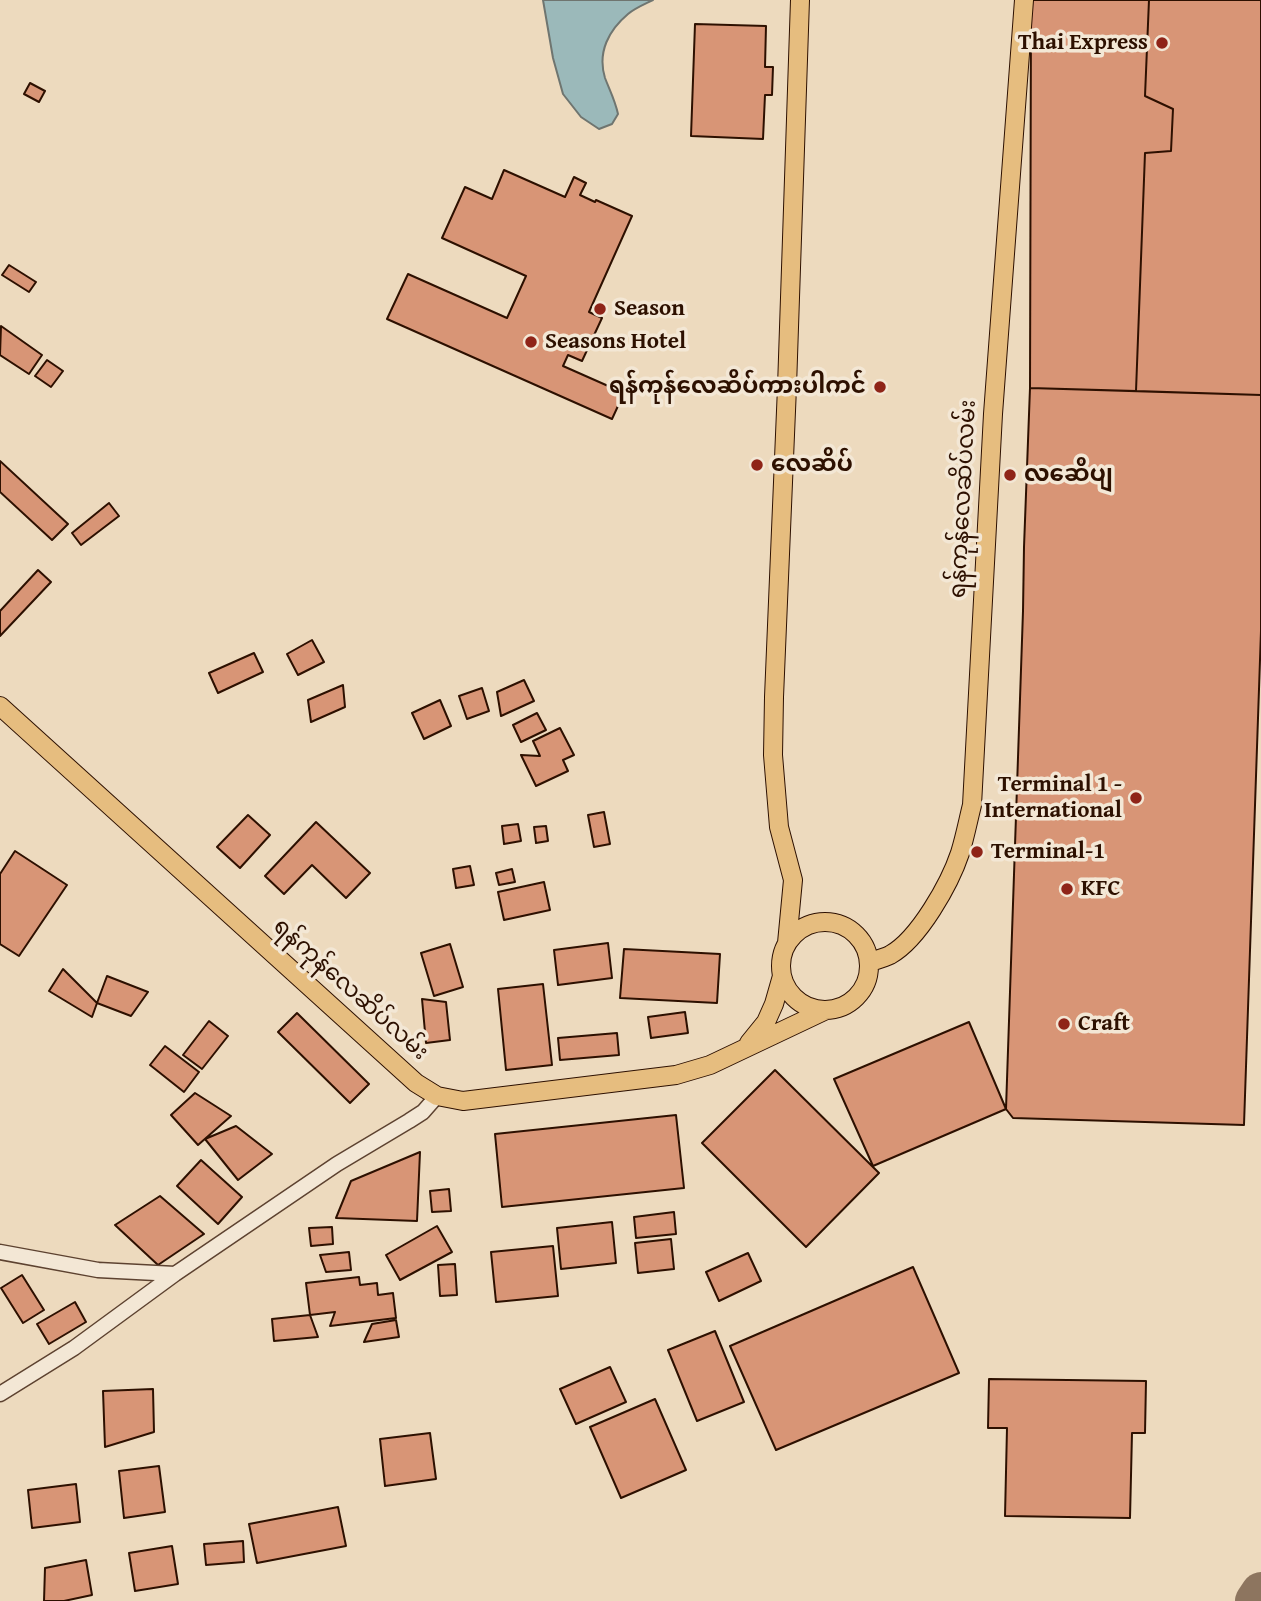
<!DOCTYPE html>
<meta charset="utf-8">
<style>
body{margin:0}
canvas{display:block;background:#eddabe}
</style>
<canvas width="1261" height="1601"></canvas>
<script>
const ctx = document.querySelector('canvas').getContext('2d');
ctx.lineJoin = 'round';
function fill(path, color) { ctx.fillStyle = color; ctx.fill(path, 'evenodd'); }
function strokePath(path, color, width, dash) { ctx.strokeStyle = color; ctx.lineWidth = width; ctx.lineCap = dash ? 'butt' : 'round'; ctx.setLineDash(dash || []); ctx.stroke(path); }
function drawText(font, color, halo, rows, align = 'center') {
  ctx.font = font + ' "Gentium Book Plus","Noto Sans Myanmar",serif'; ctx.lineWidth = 7; ctx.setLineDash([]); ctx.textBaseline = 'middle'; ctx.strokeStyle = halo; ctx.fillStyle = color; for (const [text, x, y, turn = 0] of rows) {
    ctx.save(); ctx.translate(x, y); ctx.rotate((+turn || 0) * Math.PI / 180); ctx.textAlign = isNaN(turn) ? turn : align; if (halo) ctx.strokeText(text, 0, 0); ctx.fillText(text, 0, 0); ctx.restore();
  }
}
const water = new Path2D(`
 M543 0H653C645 4 635 8 628 14 609 30 597 52 605 78 610 91 615 100 618 114L612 124 599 129 581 117 563 94 553 58Z`);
const taxiway = new Path2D(`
 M1255 1601 1261 1592`);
const building = new Path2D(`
 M1031 0H1149L1145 96 1173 109 1171 151 1145 153 1136 391 1030 388Z
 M1149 0H1261V395L1136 391 1145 153 1171 151 1173 109 1145 96Z
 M695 24 766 26 765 67H773L772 95H765L763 139 691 136Z
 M30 83 45 91 39 102 24 94Z
 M504 170 565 197 574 177 586 183 580 195 595 202 596 200 632 216 589 312 602 318 582 361 568 355 563 366 624 393 612 419 387 319 408 274 507 318 526 276 442 238 465 187 492 199Z
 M9 265 36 282 29 292 2 275Z
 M1 326 42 355 29 374 0 355Z
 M47 360 63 371 51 387 35 376Z
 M1030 388 1261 395V631L1244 1125 1013 1118 1006 1109 1023 611 1024 547Z
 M0 461 68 524 52 540 0 492Z
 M109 503 119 516 81 545 72 533Z
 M38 570 51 582 0 636V611Z
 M312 640 324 662 298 675 287 654Z
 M254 653 263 672 218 693 209 673Z
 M524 680 534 701 501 716 497 692Z
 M343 685 345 707 311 722 308 700Z
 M482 688 489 711 467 719 459 696Z
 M440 700 451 726 424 739 412 713Z
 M537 713 546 730 521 742 513 725Z
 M560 728 574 755 563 760 568 771 536 786 521 755 540 756 533 741Z
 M604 812 610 844 594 847 588 815Z
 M248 815 270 835 240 868 217 847Z
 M316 822 370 873 346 898 312 865 284 894 265 876Z
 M518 824 521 841 504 844 502 826Z
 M546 826 548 841 536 843 534 827Z
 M15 851 67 885 19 956 0 944V874Z
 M470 866 474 885 456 888 453 869Z
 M512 869 515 882 499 885 496 873Z
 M544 882 550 910 504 920 498 892Z
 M608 943 612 978 558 985 554 950Z
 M450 944 463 987 434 996 421 953Z
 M624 949 720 954 717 1003 620 998Z
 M63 969 97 1003 92 1017 49 991Z
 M107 976 148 992 131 1016 97 1003Z
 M543 984 552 1065 506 1070 498 989Z
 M422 999 446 1002 450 1040 426 1043Z
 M685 1012 688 1033 651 1038 648 1017Z
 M297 1013 369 1084 350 1103 278 1032Z
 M209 1021 228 1036 202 1069 183 1055Z
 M969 1022 1006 1109 873 1166 834 1079Z
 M617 1033 619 1055 560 1060 558 1038Z
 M165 1046 199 1072 184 1092 150 1065Z
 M775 1070 879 1173 806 1247 702 1143Z
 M195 1093 231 1116 198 1145 171 1115Z
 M676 1115 684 1188 502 1207 495 1134Z
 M236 1126 272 1154 238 1180 205 1139Z
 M420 1152 417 1221 336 1218 351 1181Z
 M201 1160 242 1197 218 1224 177 1186Z
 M449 1189 451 1211 432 1212 430 1191Z
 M160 1196 204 1234 158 1265 115 1225Z
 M674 1212 676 1234 636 1238 634 1217Z
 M612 1222 616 1263 561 1269 557 1228Z
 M437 1226 452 1252 400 1280 386 1255Z
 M332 1227 333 1244 311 1246 309 1228Z
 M671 1239 674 1269 638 1273 635 1243Z
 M553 1246 558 1296 496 1302 491 1252Z
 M349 1252 351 1270 326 1272 320 1255Z
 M748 1253 761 1281 719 1301 706 1272Z
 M455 1264 457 1295 440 1296 438 1265Z
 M913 1267 959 1373 776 1450 730 1346Z
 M22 1275 44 1310 23 1323 1 1288Z
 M359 1277 360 1285 377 1283 378 1295 393 1293 396 1318 330 1326 335 1312 310 1315 306 1283Z
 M75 1302 86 1322 49 1344 37 1324Z
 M310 1315 318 1337 274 1341 272 1319Z
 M396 1320 399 1337 364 1342 372 1324Z
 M715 1331 744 1402 697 1421 668 1350Z
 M610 1367 626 1402 576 1424 560 1389Z
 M989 1379 1146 1381 1145 1433H1132L1130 1518 1005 1516 1007 1428H988Z
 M153 1389 154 1432 105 1447 103 1391Z
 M655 1399 686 1470 621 1498 590 1427Z
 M430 1433 436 1479 385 1486 380 1439Z
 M159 1466 165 1512 124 1518 119 1471Z
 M76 1484 80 1522 32 1528 28 1490Z
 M338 1507 346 1546 257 1563 249 1524Z
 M243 1541 244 1562 206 1565 204 1544Z
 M172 1546 178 1584 135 1591 129 1553Z
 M86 1560 92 1595 64 1601H44L45 1568Z`);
const minor = new Path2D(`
 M0 1252 98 1270 175 1274
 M0 1394 74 1348 175 1274 337 1164 409 1121 423 1112 437 1096`);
const major = new Path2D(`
 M0 706 416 1083 437 1096 463 1101 676 1075 710 1065 824 1011
 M781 966a44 44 0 1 1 88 0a44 44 0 1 1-88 0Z
 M787 943 793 880 779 827 773 755 774 697 787 387 800 0
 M870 962C876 960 884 958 890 955 919 939 950 883 960 853 965 837 968 821 972 805L993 414 1024 0
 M749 1043 766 1022 774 1004 782 976`);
const markers = [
 [1162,43,7,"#8f2418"],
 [600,309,7,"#8f2418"],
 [531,342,7,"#8f2418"],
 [880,387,7,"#8f2418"],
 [757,465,7,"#8f2418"],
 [1010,475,7,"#8f2418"],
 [1136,798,7,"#8f2418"],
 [977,852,7,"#8f2418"],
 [1067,889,7,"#8f2418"],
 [1064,1024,7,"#8f2418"]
];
const poiNames = [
 ["Thai Express",1148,43,"right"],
 ["Season",614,309],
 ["Seasons Hotel",545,342],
 ["ရန်ကုန်လေဆိပ်ကားပါကင်",866,387,"right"],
 ["လေဆိပ်",771,465],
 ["လဆေိပျ",1024,475],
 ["Terminal 1 -",1122,785,"right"],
 ["International",1122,811,"right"],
 ["Terminal-1",991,852],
 ["KFC",1081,889],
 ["Craft",1078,1024]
];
const streetNames = [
 ["ရန်ကုန်လေဆိပ်လမ်း",964,499,-87],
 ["ရန်ကုန်လေဆိပ်လမ်း",350,990,42]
];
fill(water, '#9bb9ba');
strokePath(water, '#6f7570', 2);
strokePath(taxiway, '#8d755f', 40);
fill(building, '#d89576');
strokePath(building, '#2d1000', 2);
strokePath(minor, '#5d4230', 17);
strokePath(major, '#2d1000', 20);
strokePath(minor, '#f3e7d5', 14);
strokePath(major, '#e6bd7f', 18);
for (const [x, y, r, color] of markers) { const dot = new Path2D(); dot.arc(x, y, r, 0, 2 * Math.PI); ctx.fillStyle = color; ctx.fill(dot); strokePath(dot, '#f3e7d5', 2.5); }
drawText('bold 23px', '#2d1000', '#f3e7d5', poiNames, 'left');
drawText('23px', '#2d1000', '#f3e7d5', streetNames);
</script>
